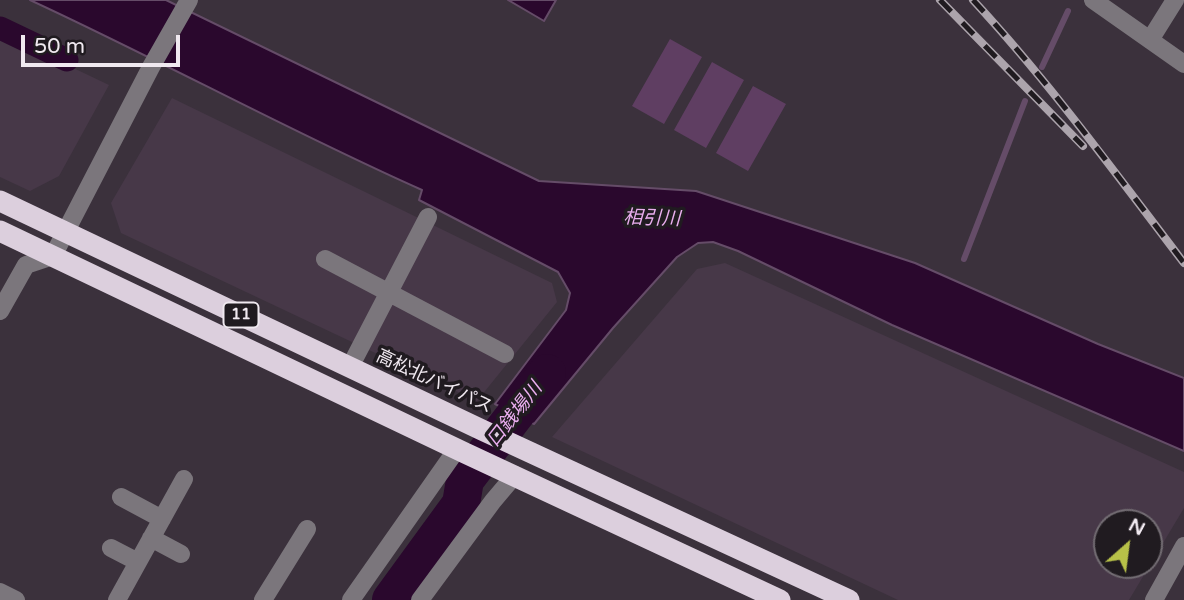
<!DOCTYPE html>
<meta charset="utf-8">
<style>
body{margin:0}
#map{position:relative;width:1184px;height:600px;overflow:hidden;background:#3b313c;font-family:"Varela Round",sans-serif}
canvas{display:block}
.north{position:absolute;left:1093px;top:509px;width:70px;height:70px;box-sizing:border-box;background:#201b20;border:2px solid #736d73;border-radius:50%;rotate:28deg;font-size:19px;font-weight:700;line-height:28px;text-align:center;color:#f0e9f0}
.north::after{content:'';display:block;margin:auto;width:24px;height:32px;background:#b7c148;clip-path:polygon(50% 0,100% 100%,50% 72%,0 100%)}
.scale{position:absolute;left:21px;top:35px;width:159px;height:32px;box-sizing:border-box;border:4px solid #f0e9f0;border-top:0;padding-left:9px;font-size:21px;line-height:24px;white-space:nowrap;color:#f0e9f0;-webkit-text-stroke:5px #201b20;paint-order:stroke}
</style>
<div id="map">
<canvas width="1184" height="600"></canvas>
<div class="north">N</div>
<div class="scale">50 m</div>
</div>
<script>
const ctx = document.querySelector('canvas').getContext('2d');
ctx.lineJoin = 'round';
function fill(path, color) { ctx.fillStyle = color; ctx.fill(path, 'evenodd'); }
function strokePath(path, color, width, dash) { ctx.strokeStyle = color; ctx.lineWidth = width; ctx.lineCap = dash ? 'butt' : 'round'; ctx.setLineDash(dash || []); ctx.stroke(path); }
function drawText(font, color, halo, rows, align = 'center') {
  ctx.font = font + ' "Varela Round","Noto Sans JP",sans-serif'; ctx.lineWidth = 7; ctx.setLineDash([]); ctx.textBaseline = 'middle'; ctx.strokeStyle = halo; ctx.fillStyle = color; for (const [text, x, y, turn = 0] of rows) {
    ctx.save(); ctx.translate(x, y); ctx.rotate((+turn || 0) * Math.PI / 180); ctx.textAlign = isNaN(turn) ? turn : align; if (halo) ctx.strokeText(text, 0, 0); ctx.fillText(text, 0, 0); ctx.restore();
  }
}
const built = new Path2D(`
 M0 33 109 85 59 176 30 191 0 177Z
 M172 98 552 283 557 302 477 401 121 233 111 203Z
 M725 263 1184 472V508L1129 600H898L552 437 697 269ZM1107 523H1149V565H1107Z`);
const green = new Path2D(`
 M670 39 702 57 664 124 632 106Z
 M712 62 744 80 706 148 674 130Z
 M753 86 786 104 748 171 716 153Z`);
const water = new Path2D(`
 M30 0H166L539 181 696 191 915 263 1098 344 1184 378V451L892 325 738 251 713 242 698 243 677 257 613 328 534 424 495 404 566 310 570 293 558 272 419 200 422 190C289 131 162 61 30 0Z
 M508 0H556L544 21Z`);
const stream = new Path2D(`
 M1042 67 1068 11
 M964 259 1025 101`);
const canal = new Path2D(`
 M0 28 67 60`);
const river = new Path2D(`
 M391 600 461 504 465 480 547 373`);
const minor = new Path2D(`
 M1093 0 1184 64
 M1150 40 1175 0
 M325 259 505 354
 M0 311 26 265 53 256 151 67 189 0
 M350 367 428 217
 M121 497 162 519
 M151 538 181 554
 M111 548 138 562
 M0 592 16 600
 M117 600 184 479
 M263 600 307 529
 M351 600 457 449
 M420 600 493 501 515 475
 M1154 600 1184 546`);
const highway = new Path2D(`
 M0 201 482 430 849 600
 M0 231 465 453 780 600`);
const rail = new Path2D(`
 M940 0 1083 146
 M973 0C1050 83 1116 174 1184 263`);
const shields = [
 [241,315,35]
];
const shieldNames = [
 ["11",241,315]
];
const streetNames = [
 ["高松北バイパス",434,382,25]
];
const waterNames = [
 ["相引川",652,219,2],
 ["口銭場川",515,415,-52]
];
fill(built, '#473848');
fill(green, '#5f3e62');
fill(water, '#2a082d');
strokePath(water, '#654c68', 2);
strokePath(stream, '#654c68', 6);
strokePath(canal, '#2a082d', 23);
strokePath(river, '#2a082d', 38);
strokePath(minor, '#7b767c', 18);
strokePath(highway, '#dccfdd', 21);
strokePath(rail, '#aca4ac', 8);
strokePath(rail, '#201b20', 5, [16]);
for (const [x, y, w] of shields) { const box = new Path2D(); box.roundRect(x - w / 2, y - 12.5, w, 25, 5); ctx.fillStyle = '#201b20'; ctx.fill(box); strokePath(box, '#f0e9f0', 2); }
drawText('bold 16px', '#f0e9f0', null, shieldNames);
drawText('18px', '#f0e9f0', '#201b20', streetNames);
drawText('italic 19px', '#eaaeef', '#201b20', waterNames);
</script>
